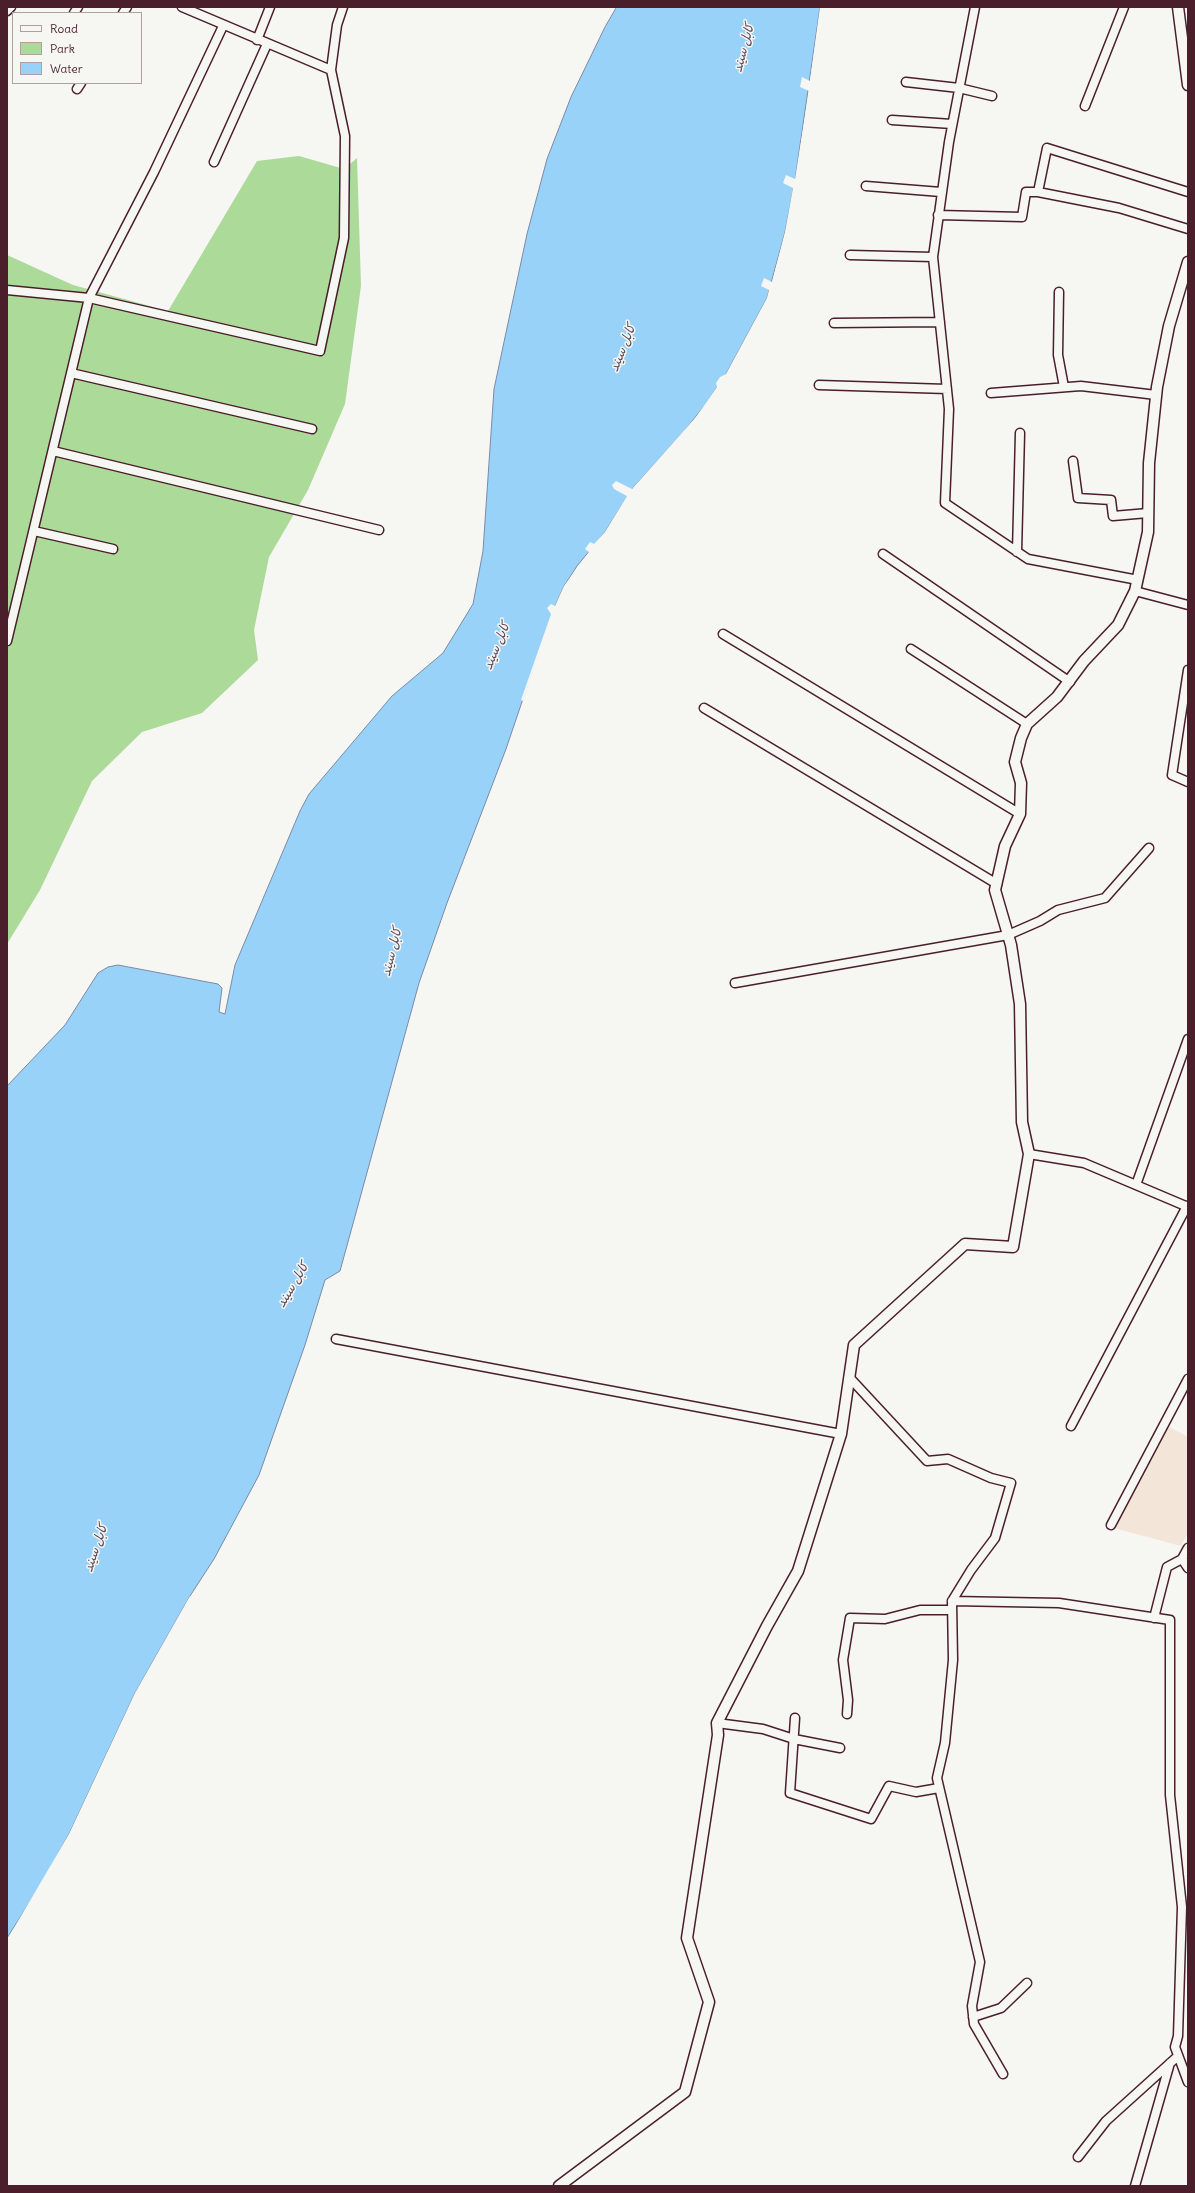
<!DOCTYPE html>
<meta charset="utf-8">
<style>
body{margin:0}
#map{position:relative;width:1195px;height:2193px;overflow:hidden;background:#f6f6f2;font-family:Delius,sans-serif}
canvas{display:block}
.frame{position:absolute;inset:0;border:8px solid #4a1f2b;pointer-events:none}
.legend{position:absolute;left:12px;top:12px;width:130px;height:72px;box-sizing:border-box;background:#f6f6f2;border:1px solid #b1a0a2;margin:0;padding:5px 7px;list-style:none;font-size:12px;color:#4a1f2b}
.legend li{display:flex;align-items:center;gap:8px;height:20px}
.legend b{width:20px;border:1px solid #b1a0a2}
</style>
<div id="map">
<canvas width="1195" height="2193"></canvas>
<div class="frame"></div>
<ul class="legend">
<li><b style="height:5px;background:#f6f6f2"></b>Road</li>
<li><b style="height:11px;background:#acda99"></b>Park</li>
<li><b style="height:11px;background:#99d2f9"></b>Water</li>
</ul>
</div>
<script>
const ctx = document.querySelector('canvas').getContext('2d');
ctx.lineJoin = 'round';
function fill(path, color) { ctx.fillStyle = color; ctx.fill(path, 'evenodd'); }
function strokePath(path, color, width, dash) { ctx.strokeStyle = color; ctx.lineWidth = width; ctx.lineCap = dash ? 'butt' : 'round'; ctx.setLineDash(dash || []); ctx.stroke(path); }
function drawText(font, color, halo, rows, align = 'center') {
  ctx.font = font + ' Delius,"Playpen Sans Arabic",sans-serif'; ctx.lineWidth = 3; ctx.setLineDash([]); ctx.textBaseline = 'middle'; ctx.strokeStyle = halo; ctx.fillStyle = color; for (const [text, x, y, turn = 0] of rows) {
    ctx.save(); ctx.translate(x, y); ctx.rotate((+turn || 0) * Math.PI / 180); ctx.textAlign = isNaN(turn) ? turn : align; if (halo) ctx.strokeText(text, 0, 0); ctx.fillText(text, 0, 0); ctx.restore();
  }
}
const built = new Path2D(`
 M1169 1427 1188 1437V1533L1181 1546 1114 1528Z`);
const green = new Path2D(`
 M299 156 344 169 357 158 361 286 345 404 308 490 269 557 254 630 258 660 202 713 142 732 92 781 40 890 7 944V255L73 285 168 311 257 161Z`);
const water = new Path2D(`
 M617 7H820L795 180 785 232 767 298 726 374 705 405 685 430 632 489 605 532 577 566 564 586 552 613 506 749 447 903 419 983 340 1271 325 1280 305 1345 259 1475 214 1559 190 1596 135 1693 69 1834 40 1886 7 1938V1086L65 1025 98 973 108 967 118 965 218 984 222 988 219 1012 225 1014 235 965 300 811 309 794 392 696 443 653 473 604 483 551 494 389 527 234 547 159 571 97 605 27Z`);
const pier = new Path2D(`
 M820 7H822L815 61 797 180 787 232 768 299 728 375 707 406 687 432 633 491 606 533 579 568 566 587 553 614 523 701 521 700 551 614 547 608 551 604 555 606 564 586 589 552 585 549 590 542 594 544 605 532 627 496 614 489 612 485 616 481 632 489 696 417 717 387 716 383 720 377 726 374 767 298 769 290 761 286 764 278 772 282 785 232 793 188 783 183 786 175 795 179 809 91 800 87 802 77 810 81Z
 M190 1596 192 1597 136 1694 71 1835 42 1887 7 1940 69 1834 135 1693Z`);
const minor = new Path2D(`
 M182 7 331 70
 M975 7 949 142 933 257 949 409 945 503 1028 559 1138 580
 M7 11 11 7
 M74 13 78 7
 M123 13 127 7
 M257 40 270 7
 M906 82 959 88 992 96
 M77 89 81 83
 M1085 106 1124 7
 M892 120 952 124
 M214 162 267 44
 M866 186 941 192
 M1038 192 1119 208 1188 229
 M938 215 1022 217 1026 192H1038L1047 148 1188 192
 M850 255 933 257
 M7 290 89 298 320 351 344 238 345 136 331 70 337 25 343 7
 M1059 292 1058 355 1064 387
 M834 323 940 322
 M71 373 312 429
 M819 385 947 389
 M991 393 1081 386 1156 395
 M53 451 379 530
 M1073 461 1078 498 1111 500 1113 516 1148 513
 M34 531 113 549
 M1017 552 1020 433
 M883 554 1070 682
 M1135 591 1188 605
 M723 634 1020 814
 M7 641 89 298 154 172 223 26
 M911 649 1027 724
 M1188 670 1172 775 1188 782
 M704 708 997 884
 M735 983 1008 935 1040 921 1058 910 1105 898 1149 848
 M1029 1154 1084 1163 1188 1207
 M1136 1185 1188 1039
 M336 1339 841 1434
 M849 1377 927 1461 948 1459 991 1478 1011 1483 995 1538 971 1570 952 1601 1059 1603 1170 1620V1795L1182 1907 1178 2036 1175 2047 1188 2082
 M1071 1426 1187 1206
 M1111 1525 1188 1379
 M1182 1559 1188 1568
 M952 1601 953 1660 945 1743 937 1778 980 1962 972 2006 974 2024 1003 2074
 M1154 1618 1167 1567 1182 1559 1188 1548
 M847 1714 848 1700 843 1660 850 1618 885 1619 920 1610H952
 M795 1718 790 1793 871 1819 889 1786 916 1792 939 1788
 M717 1723 763 1729 794 1739 840 1748
 M973 2017 1001 2008 1027 1983
 M1078 2157 1106 2121 1178 2056
 M1135 2186 1170 2063`);
const tertiary = new Path2D(`
 M1178 7 1188 85
 M559 2186 685 2092 709 2002 687 1938 718 1735 717 1723 767 1626 798 1571 841 1434 854 1345 965 1244 1013 1247 1029 1154 1022 1122 1020 1004 1011 945 995 890 1005 846 1020 814 1021 783 1015 762 1021 738 1027 724 1057 697 1084 661 1118 625 1135 591 1148 532 1149 463 1157 387 1169 326 1188 262`);
const waterNames = [
 ["کابل سيند",744,48,-75],
 ["کابل سيند",623,348,-68],
 ["کابل سيند",497,646,-67],
 ["کابل سيند",392,952,-76],
 ["کابل سيند",293,1285,-59],
 ["کابل سيند",96,1548,-71]
];
fill(built, '#f4e5d9');
fill(green, '#acda99');
fill(water, '#99d2f9');
strokePath(water, '#798aa7', 1);
fill(pier, '#f6f6f2');
strokePath(minor, '#4a1f2b', 11);
strokePath(tertiary, '#4a1f2b', 13);
strokePath(minor, '#f6f6f2', 8);
strokePath(tertiary, '#f6f6f2', 10);
drawText('italic 13px', '#5e4c5e', '#f6f6f2', waterNames);
</script>
